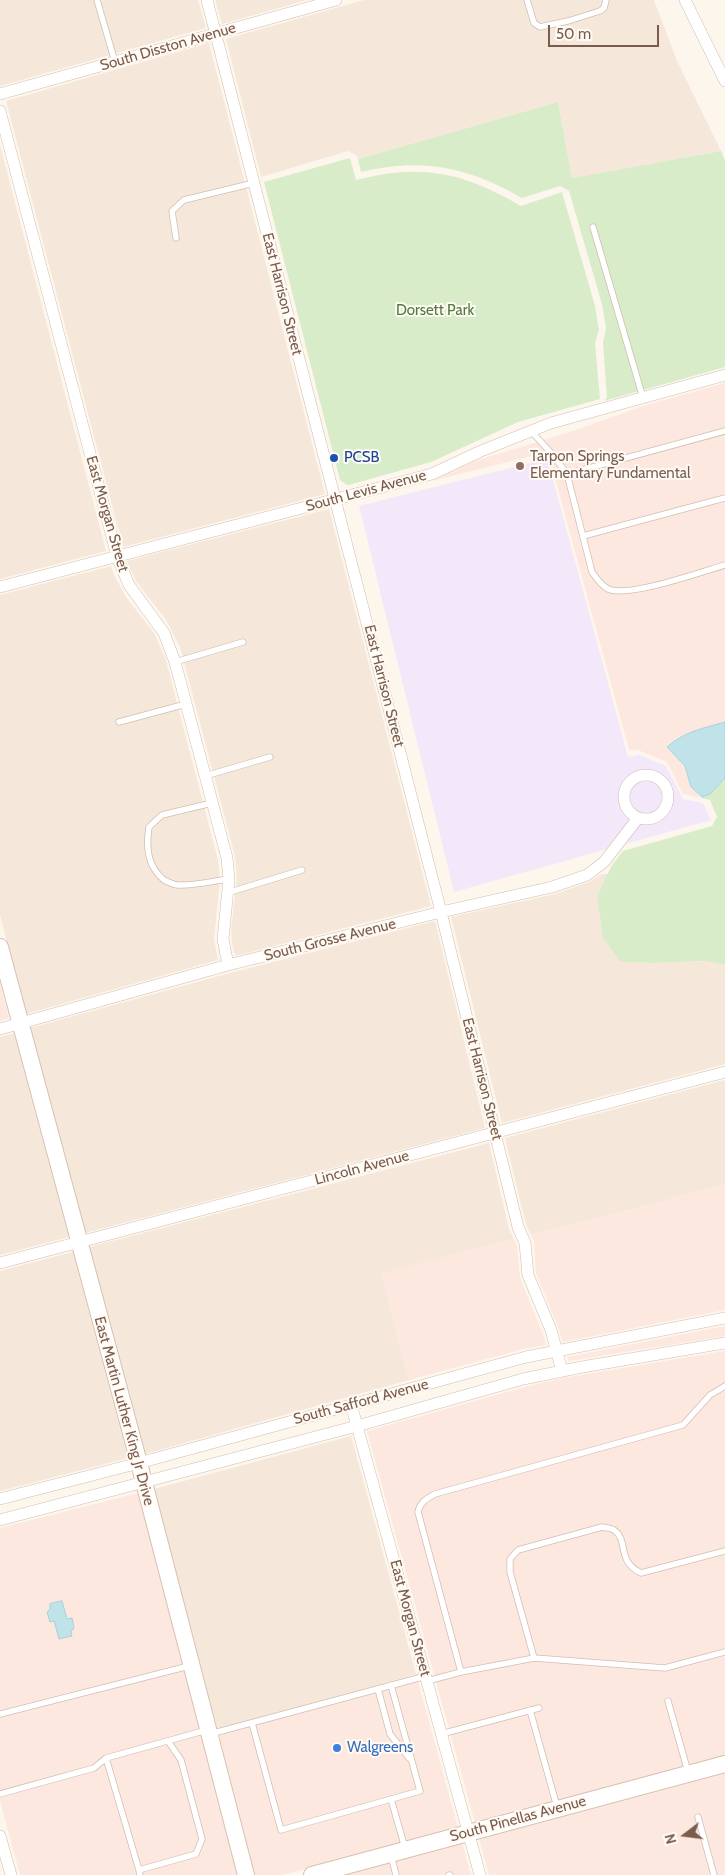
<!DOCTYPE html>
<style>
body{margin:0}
#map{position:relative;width:725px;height:1875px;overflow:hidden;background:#fdf6ec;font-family:Cabin,sans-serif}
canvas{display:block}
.north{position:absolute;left:660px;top:1810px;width:50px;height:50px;-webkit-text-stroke:4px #fffaf3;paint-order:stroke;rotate:255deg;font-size:14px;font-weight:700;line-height:20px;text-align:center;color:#7a5c4d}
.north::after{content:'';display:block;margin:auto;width:18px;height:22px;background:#7a5c4d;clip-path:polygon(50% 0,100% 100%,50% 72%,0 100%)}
.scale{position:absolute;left:548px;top:25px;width:111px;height:22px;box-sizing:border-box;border:2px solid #7a5c4d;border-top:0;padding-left:6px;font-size:15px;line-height:18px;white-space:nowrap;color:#7a5c4d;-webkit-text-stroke:4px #fffaf3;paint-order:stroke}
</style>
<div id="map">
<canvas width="725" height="1875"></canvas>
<div class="north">N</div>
<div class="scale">50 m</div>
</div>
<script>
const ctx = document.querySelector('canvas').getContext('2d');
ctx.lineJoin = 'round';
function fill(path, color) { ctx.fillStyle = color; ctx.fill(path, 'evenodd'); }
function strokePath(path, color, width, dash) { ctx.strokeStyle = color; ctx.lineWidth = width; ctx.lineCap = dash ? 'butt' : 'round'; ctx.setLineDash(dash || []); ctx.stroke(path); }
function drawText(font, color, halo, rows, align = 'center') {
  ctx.font = font + ' Cabin,sans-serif'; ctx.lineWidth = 4; ctx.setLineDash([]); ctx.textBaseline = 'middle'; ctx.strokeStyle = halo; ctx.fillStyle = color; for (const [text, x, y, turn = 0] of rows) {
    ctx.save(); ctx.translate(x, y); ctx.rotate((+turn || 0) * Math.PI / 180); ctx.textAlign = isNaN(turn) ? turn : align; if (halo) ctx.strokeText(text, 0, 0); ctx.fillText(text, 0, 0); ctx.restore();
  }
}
const residential = new Path2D(`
 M0 0H198L206 28 0 86Z
 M215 0H307L222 24Z
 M364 0H654L677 61 721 151 572 178 558 102 358 159 357 156 348 151 261 177 226 39Z
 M209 43 325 494 123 547 6 101Z
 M0 145 106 551 0 579Z
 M329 509 431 906 235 956 232 943 231 929 237 879 235 856 180 647 166 620 136 581 127 561Z
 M111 566 115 577 126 597 154 633 165 657 218 860 220 879 214 939 218 960 26 1014 0 915V595Z
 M602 874H608L597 896 621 962 656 963 705 961 725 965V1064L502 1123 451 917 555 894 589 882Z
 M435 921 485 1128 85 1233 30 1028 230 973Z
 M14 1033 69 1237 0 1255V1037Z
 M725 1080V1185L531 1235 526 1225 505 1138Z
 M489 1143 509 1229 514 1239 382 1274 409 1380 145 1454 89 1247Z
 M73 1252 128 1458 0 1491V1271Z
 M351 1436 416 1674 218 1731 154 1489Z`);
const commercial = new Path2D(`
 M725 383V722L686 734 677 738 667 747 685 766 691 787 701 798 683 794 668 764 665 761 638 750H629L550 460 544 456 536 455 432 481 475 461 573 431 643 406Z
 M0 984 9 1018 0 1021Z
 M725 1185V1310L563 1342 558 1327 536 1273 534 1242 531 1235Z
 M514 1239 517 1245 520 1278 542 1332 546 1345 524 1349 409 1380 382 1273Z
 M725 1326V1336L569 1361 567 1357Z
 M725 1351V1756L475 1823 367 1431 525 1387 563 1378Z
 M138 1493 237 1875H20L0 1801V1528Z
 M416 1674 458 1828 283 1875H255L218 1731Z
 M725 1772V1875H489L479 1838Z
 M462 1842 471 1875H341Z`);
const education = new Path2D(`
 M542 460 548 461 628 757 640 755 666 766 683 799 703 803 711 820 454 892 359 506Z`);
const green = new Path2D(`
 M558 102 572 178 721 151 725 161V367L604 401 607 398 603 343 606 328 602 304 569 191 560 186 522 198C469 167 422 157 361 172L358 159Z
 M350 158 356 180C422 163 463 172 521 206L562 192 595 306 599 330 595 343 600 399 518 422 431 462 352 484 347 485 340 480 264 182Z
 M725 778V965L705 961 656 963 621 962 603 938 597 896 612 865 623 851 712 826 717 817 710 800 701 798 710 794Z`);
const water = new Path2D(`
 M725 722V778L710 794 702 797 691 787 685 766 667 747C683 732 704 728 725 722Z
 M62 1601 67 1619 72 1618 74 1628 71 1632 72 1636 59 1639 54 1621 50 1622 47 1612 50 1609V1604Z`);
const lane = new Path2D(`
 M97 0 115 62
 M527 0 534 23 540 27 568 21 600 11 604 8 606 0
 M593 227 643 398
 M176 238 172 211 184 200 254 183
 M531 431 553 455 567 474 725 431
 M567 474 592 572C596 578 601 585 608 589 628 598 701 572 725 565
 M583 536 725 498
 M175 662 243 642
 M119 722 186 704
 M205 776 270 757
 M212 803 162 815 149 827C146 847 147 866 164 880 168 882 174 885 178 885 195 886 212 881 229 879
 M227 893 302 870
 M534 1658 665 1668 725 1652
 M461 1672 418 1512C420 1502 426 1499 435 1494L683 1425 710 1395 725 1386
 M427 1681 461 1672 534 1658 510 1572V1559L518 1550 602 1527C606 1528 611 1528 614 1530 629 1540 616 1561 641 1573L725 1551
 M378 1689 390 1734 409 1758
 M668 1701 688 1772
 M530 1710 557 1807
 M0 1714 189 1666
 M252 1723 281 1830 420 1791 391 1685
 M210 1734 426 1676
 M441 1734 539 1708
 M106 1758 139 1870
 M0 1794 94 1768 106 1758 207 1730
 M391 1799 405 1848
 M698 1817 714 1875
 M391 1855 396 1875
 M140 1875 139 1870 196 1854 202 1839 181 1760 168 1741
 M449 1875H450`);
const street = new Path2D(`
 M207 0 441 912 518 1227 525 1243 528 1275 551 1330 562 1371
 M685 0 725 81
 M0 94 336 0
 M0 111 117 556 129 585 164 633 175 662 227 858 229 879 223 939 228 965
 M0 587 432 474 481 451 551 423 725 375
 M624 797a22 22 0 1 1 44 0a22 22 0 1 1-44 0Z
 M0 1029 228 965 441 912 552 887 587 875 604 862 638 818
 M0 1263 725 1072
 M351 1404 480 1875
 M0 1499 139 1463 526 1357 725 1318
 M0 1520 357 1426 523 1379 582 1367 725 1343
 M0 1836 11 1875`);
const secondary = new Path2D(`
 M0 947 139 1463 246 1875
 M312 1875 725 1764`);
const markers = [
 [334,458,5,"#1a4fb4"],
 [520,466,5,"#8d6e63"],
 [337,1748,5,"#3f7fe0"]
];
const streetNames = [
 ["South Disston Avenue",168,47,-16],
 ["East Harrison Street",282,294,76],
 ["South Levis Avenue",366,491,-15],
 ["East Morgan Street",107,514,74],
 ["East Harrison Street",384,686,76],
 ["South Grosse Avenue",330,940,-14],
 ["East Harrison Street",482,1079,76],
 ["Lincoln Avenue",362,1168,-15],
 ["South Safford Avenue",361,1402,-15],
 ["East Martin Luther King Jr Drive",124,1411,75],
 ["East Morgan Street",410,1618,75],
 ["South Pinellas Avenue",518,1819,-15]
];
const parkNames = [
 ["Dorsett Park",435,311]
];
const educationNames = [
 ["Tarpon Springs",530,457],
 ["Elementary Fundamental",530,474]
];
const transitNames = [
 ["PCSB",344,458]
];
const shopNames = [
 ["Walgreens",347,1748]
];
fill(residential, '#f5e8da');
fill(commercial, '#fde8e0');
fill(education, '#f3e8fa');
fill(green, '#d8ecc9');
fill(water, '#bfe3e8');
strokePath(water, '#a5d3da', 1);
strokePath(lane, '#d1beb0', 7);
strokePath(street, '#d1beb0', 12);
strokePath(secondary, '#d6c0b0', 18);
strokePath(lane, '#fff', 5.5);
strokePath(street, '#fff', 11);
strokePath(secondary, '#fff', 16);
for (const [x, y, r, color] of markers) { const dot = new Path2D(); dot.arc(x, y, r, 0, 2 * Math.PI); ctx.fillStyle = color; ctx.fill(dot); strokePath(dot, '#fffaf3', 2); }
drawText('15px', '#7a5c4d', '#fffaf3', streetNames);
drawText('15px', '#537a41', '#fffaf3', parkNames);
drawText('15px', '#785e54', '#fffaf3', educationNames, 'left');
drawText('15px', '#164399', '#fffaf3', transitNames, 'left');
drawText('15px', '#366cbe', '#fffaf3', shopNames, 'left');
</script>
